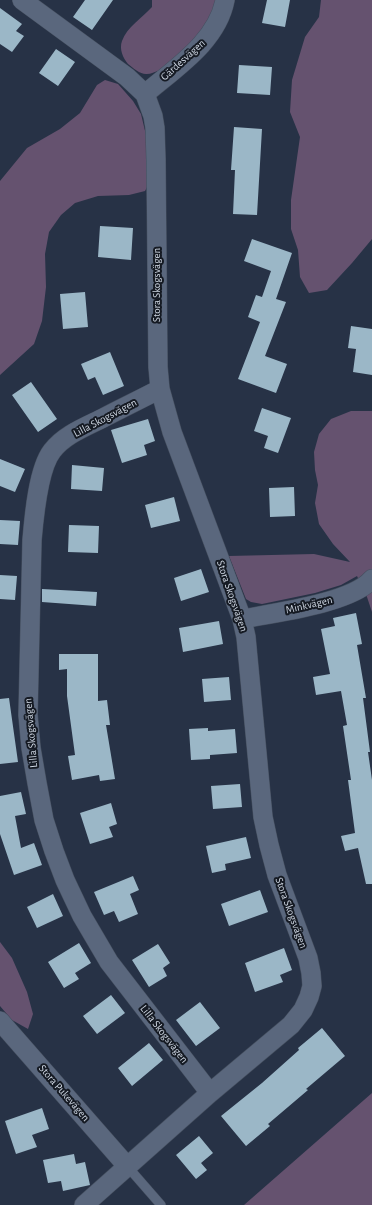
<!DOCTYPE html>
<meta charset="utf-8">
<style>
body{margin:0}
canvas{display:block;background:#273246}
</style>
<canvas width="372" height="1205"></canvas>
<script>
const c = document.querySelector('canvas').getContext('2d');
c.lineJoin = 'round';
function fillPath(path, color) {
  c.fillStyle = color;
  c.fill(path, 'evenodd');
}
function stroke(path, color, width, dash) {
  c.strokeStyle = color;
  c.lineWidth = width;
  c.lineCap = dash ? 'butt' : 'round';
  c.setLineDash(dash || []);
  c.stroke(path);
}
function write(font, color, halo, rows, align = 'center') {
  c.font = font + ' "Alegreya Sans",sans-serif';
  c.lineWidth = 4;
  c.setLineDash([]);
  c.textBaseline = 'middle';
  c.strokeStyle = halo;
  c.fillStyle = color;
  for (const [text, x, y, turn = 0] of rows) {
    c.save();
    c.translate(x, y);
    c.rotate((+turn || 0) * Math.PI / 180);
    c.textAlign = isNaN(turn) ? turn : align;
    if (halo) c.strokeText(text, 0, 0);
    c.fillText(text, 0, 0);
    c.restore();
  }
}
fillPath(new Path2D(`
 M152,0H217C214,9 212,21 207,29C198,42 162,75 146,74C140,74 133,68 128,64C123,58 119,49 122,41C127,27 142,18 152,7Z
 M321,0H372V239L352,263L327,290L309,293L300,277L298,250L291,229V200L300,137L290,112L292,80L305,37L319,17Z
 M105,80L118,84L133,101L141,114L150,152L151,179L145,191L129,195L98,196L75,203L61,215L49,232L45,254L46,287L42,321L34,344L0,375V181L27,148L60,129L80,113L97,85Z
 M351,411H372V612L367,597L357,576L341,585L315,593L262,604L251,602L246,599L229,556L314,554L350,562L333,544L319,524L315,503L318,485L315,470L314,452L319,434L331,419Z
 M0,942L12,958L27,992L33,1014L28,1029L12,1020L0,1006Z
 M372,1093V1205H244Z`), '#65526f');
fillPath(new Path2D(`
 M85,0H113L92,30L73,17Z
 M267,0H290L285,27L262,23Z
 M0,8L22,24L16,31L24,36L12,52L0,44Z
 M56,49L75,62L58,86L39,73Z
 M239,65L272,67L270,95L237,93Z
 M234,127L262,129L257,215L233,214L235,170H231Z
 M100,226L133,228L131,260L98,257Z
 M252,239L292,253L276,299L286,302L265,356L287,364L276,393L238,379L260,322L248,317L256,295L262,297L271,271L244,261Z
 M85,292L88,327L63,329L60,294Z
 M351,326L372,329V375L353,372L356,349L348,348Z
 M110,352L124,386L103,395L95,377L88,380L81,364Z
 M31,382L57,419L38,432L12,395Z
 M262,408L291,418L278,453L264,448L268,436L254,431Z
 M148,419L155,441L144,445L147,455L122,463L111,430Z
 M0,459L25,469L15,492L0,486Z
 M72,465L104,468L102,491L71,489Z
 M294,487L295,516L270,517L269,488Z
 M174,497L180,521L151,528L145,505Z
 M0,520L20,521L18,545L0,544Z
 M69,525L99,526L98,553L68,552Z
 M201,569L209,592L181,601L174,578Z
 M0,575L17,576L15,600L0,599Z
 M42,589L97,592L96,606L42,602Z
 M356,613L362,644L357,645L366,698H363L370,752H368L372,780V884H366L358,848L345,851L341,836L355,833L348,780H351L343,726L347,725L341,691L316,695L313,677L330,674L321,629L335,626L333,618Z
 M219,621L223,644L183,652L179,628Z
 M59,654H98V701L107,700L110,725H106L115,779L100,781L99,775L72,780L68,756L75,755L67,696V669L59,670Z
 M229,677L231,700L204,702L202,679Z
 M9,698L18,762L0,764V699Z
 M208,728V731L235,729L237,753L210,755V759L191,760L189,729Z
 M240,784L242,807L213,809L211,786Z
 M21,792L26,814L15,816L21,848L34,843L42,865L14,875L0,834V796Z
 M111,803L117,824L109,827L113,837L90,844L80,813Z
 M246,837L251,858L225,864L226,870L212,873L206,846Z
 M133,876L139,890L130,894L138,914L119,922L114,911L104,915L94,892Z
 M260,890L268,912L229,926L221,904Z
 M53,894L63,916L37,928L27,907Z
 M79,943L91,963L75,973L79,979L64,988L48,962Z
 M158,944L170,963L163,968L167,976L149,987L132,960Z
 M284,948L292,970L280,975L283,982L255,992L245,963Z
 M111,995L125,1013L97,1034L83,1016Z
 M200,1002L220,1028L196,1046L176,1020Z
 M322,1028L345,1056L306,1089L308,1090L268,1124L270,1126L246,1146L221,1116L262,1083L299,1050L298,1048Z
 M149,1043L163,1060L132,1086L118,1068Z
 M42,1108L49,1129L32,1135L37,1147L16,1154L5,1121Z
 M199,1136L213,1153L201,1163L207,1170L196,1179L176,1155Z
 M74,1154L76,1164L85,1162L90,1185L63,1191L61,1181L48,1183L43,1160Z`), '#9bb7c7');
const lane = new Path2D(`
 M127,1166L161,1205`);
const street = new Path2D(`
 M22,0L127,77L145,94L153,116L155,128L156,160L158,367L160,389L172,432L242,619L246,637L263,817L269,845L277,875L308,958L311,973L312,986L309,997L303,1010L291,1025L210,1093L84,1205
 M145,94C175,68 217,42 225,0
 M160,389C141,399 122,408 103,418C85,427 64,435 52,451C38,469 34,517 32,540L28,715L31,748L37,783L44,820L54,851L65,880L82,916L109,962L210,1093
 M242,619C274,613 352,603 372,579
 M0,1021L127,1166`);
stroke(lane, '#454f5f', 10);
stroke(street, '#454f5f', 20);
stroke(lane, '#5a677d', 9);
stroke(street, '#5a677d', 19);
write('11px', '#ced6e2', '#151a23', [
 ["Gärdesvägen",183,60,-42],
 ["Stora Skogsvägen",157,285,-90],
 ["Lilla Skogsvägen",105,418,-28],
 ["Stora Skogsvägen",232,596,71],
 ["Minkvägen",309,605,-13],
 ["Lilla Skogsvägen",31,733,-95],
 ["Stora Skogsvägen",291,913,70],
 ["Lilla Skogsvägen",164,1034,52],
 ["Stora Pukevägen",64,1093,49]
]);
</script>
